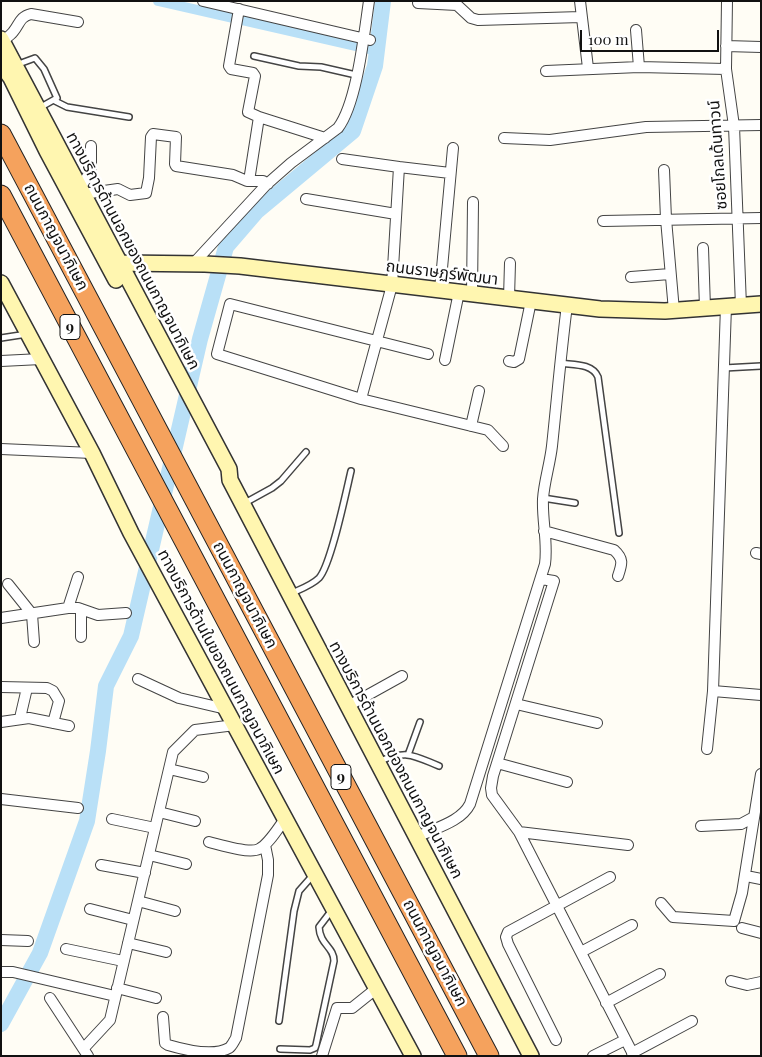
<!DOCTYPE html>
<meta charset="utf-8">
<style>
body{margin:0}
#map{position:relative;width:762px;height:1057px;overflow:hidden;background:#fffdf5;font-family:"Playfair Display",serif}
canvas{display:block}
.frame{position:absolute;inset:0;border:2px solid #111;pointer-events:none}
.scale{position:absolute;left:580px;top:30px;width:139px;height:22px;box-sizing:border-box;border:2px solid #111;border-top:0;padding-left:6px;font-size:15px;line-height:18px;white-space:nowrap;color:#111;-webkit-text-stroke:4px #fff;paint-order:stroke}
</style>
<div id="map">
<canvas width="762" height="1057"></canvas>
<div class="frame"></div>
<div class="scale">100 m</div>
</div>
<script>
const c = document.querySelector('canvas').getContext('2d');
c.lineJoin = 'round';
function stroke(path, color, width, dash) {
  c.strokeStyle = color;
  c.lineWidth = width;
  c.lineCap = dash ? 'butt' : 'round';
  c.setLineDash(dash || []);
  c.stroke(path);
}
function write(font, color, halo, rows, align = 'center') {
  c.font = font + ' "Playfair Display","Noto Sans Thai",serif';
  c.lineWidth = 5;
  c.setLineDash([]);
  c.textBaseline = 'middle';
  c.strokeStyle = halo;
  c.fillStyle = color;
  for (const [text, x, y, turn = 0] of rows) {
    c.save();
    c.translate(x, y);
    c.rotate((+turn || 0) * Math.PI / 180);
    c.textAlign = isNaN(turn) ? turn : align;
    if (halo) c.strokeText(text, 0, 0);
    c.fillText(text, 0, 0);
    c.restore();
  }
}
stroke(new Path2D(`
 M158,1L377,51`), '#b9e0f7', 10);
stroke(new Path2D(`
 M1,1024L40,953L87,821L98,751L106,686L131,636L200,339L226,247L257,211L353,131L375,66L383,1`), '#b9e0f7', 16);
const lane = new Path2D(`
 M254,56L299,66L321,67L356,75
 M16,65L35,58L44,69L57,98L41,107
 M55,101L67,107L129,117
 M1,338L27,334
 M560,363C573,365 592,363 598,377L619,533
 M724,368L761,366
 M543,498L575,503
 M243,504L272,488L281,481L306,452
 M292,593C301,589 312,585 319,578C331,565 346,492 351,471
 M408,755L420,722
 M380,761C408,750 412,755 439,766
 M279,1021L294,911L299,891L314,874
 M280,1049L310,1050L315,1048L316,1045L334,961C334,947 320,945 319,927L332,910`);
const street = new Path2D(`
 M203,1L370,40
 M580,1L588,68
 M727,1L726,69L734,126L741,306
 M418,3L457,5L471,18L478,20L581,17
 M239,9L229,66L231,69L253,73L255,76L248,112L259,117L325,138
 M636,30L639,67
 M2,41C6,38 10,36 13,32C20,24 19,17 31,14L78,22
 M726,46L761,47
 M546,71L639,67L726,69
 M504,138L550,140L646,127L761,125
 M342,159L399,167L392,285L361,399
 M399,167L450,173
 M664,170L666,219L674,311
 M249,181L259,117
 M80,189L91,170V146
 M83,194L118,189L130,195L146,193L149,178L151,137L153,134L176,137L175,164L176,166L233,175L247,181H263L268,184
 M306,199L396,214
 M603,221L761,218
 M703,248L705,308
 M193,264L266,185L291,163L338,128C357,103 364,34 369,1
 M631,277L670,274
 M440,290L453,148
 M472,294L473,202
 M509,298L510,263
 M428,354L230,304L217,354L361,399L488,430L503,446
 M445,360L459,292
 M1,361L41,359
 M509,361L514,362L519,359L531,301
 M471,426L479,391
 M1,449L92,453
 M544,531L614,550C624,559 622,564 618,576
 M756,553L761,554
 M541,579L554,581L493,776L491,788L492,795L519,832L634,1056
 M8,584L32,614L34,642
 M68,608L78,577
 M1,618L68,608H78L98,615L126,613
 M81,637V609
 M138,679L179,698L226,709
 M1,687L47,688L53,691L59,701L53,723
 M713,691L761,695
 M516,704L597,723
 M348,706L402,676
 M20,718L27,688
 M1,722L29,718L69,726
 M707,749L713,691L726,306
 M497,763L567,782
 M169,769L203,777
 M1,799L78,808
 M159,812L195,821
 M112,819L155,828
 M701,826L741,824L754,817
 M519,832L628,845
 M417,837C435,828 461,822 470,804L545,564C548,542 542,521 543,499C544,482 550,464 552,446C557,399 561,352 567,305
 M209,842C221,845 249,854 259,849C269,844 278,828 285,819
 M149,855L186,864
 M101,865L145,873
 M751,877L761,879
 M138,901L175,911
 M661,903L673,917L734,921L742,893L761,774
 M90,909L133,920
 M742,928L761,933
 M1,940L28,941
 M128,943L166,952
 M66,949L123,961
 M581,952L632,925
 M1,972H13L115,996
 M731,981L747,985L761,982
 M117,988L156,998
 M50,998L88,1056
 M606,1003L660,974
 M163,1017L165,1043L168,1045C185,1050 213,1057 229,1048C232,1046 234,1041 236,1038L268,875V860L265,845
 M556,1040L508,944L506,937L508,932L610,877
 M84,1048L110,1020L173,752L195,730L235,725
 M632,1053L692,1021
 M322,1056L337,1008H352L377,988
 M593,1056L625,1040`);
const secondary = new Path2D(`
 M1,39L229,469L230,480L531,1056
 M1,64L11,78L47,151L116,280
 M119,263L205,264L240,266L600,309L665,311L761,304
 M1,283L92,453L131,533L413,1056`);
const highway = new Path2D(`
 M1,134L489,1056
 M1,195L457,1056`);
stroke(lane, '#444', 8);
stroke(street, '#444', 12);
stroke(secondary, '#333', 18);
stroke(highway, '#222', 21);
stroke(lane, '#fff', 5);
stroke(street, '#fff', 10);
stroke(secondary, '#fff6b0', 15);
stroke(highway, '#f5a25d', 19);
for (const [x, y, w] of [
 [70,327,20],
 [341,777,20]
]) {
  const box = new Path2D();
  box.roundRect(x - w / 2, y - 12.5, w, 25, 4);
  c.fillStyle = '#fff';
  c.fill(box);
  stroke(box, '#111', 1);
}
write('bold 15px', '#111', null, [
 ["9",70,327],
 ["9",341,777]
]);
write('16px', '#111', '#fff', [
 ["ซอยโกลเด้นทาวน์",718,155,-94],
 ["ถนนกาญจนาภิเษก",56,237,62],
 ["ทางบริการด้านนอกของถนนกาญจนาภิเษก",133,251,62],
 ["ถนนราษฏร์พัฒนา",442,273,7],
 ["ถนนกาญจนาภิเษก",245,595,62],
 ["ทางบริการด้านในของถนนกาญจนาภิเษก",221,662,62],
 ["ทางบริการด้านนอกของถนนกาญจนาภิเษก",396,760,62],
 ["ถนนกาญจนาภิเษก",435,953,62]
]);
</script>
